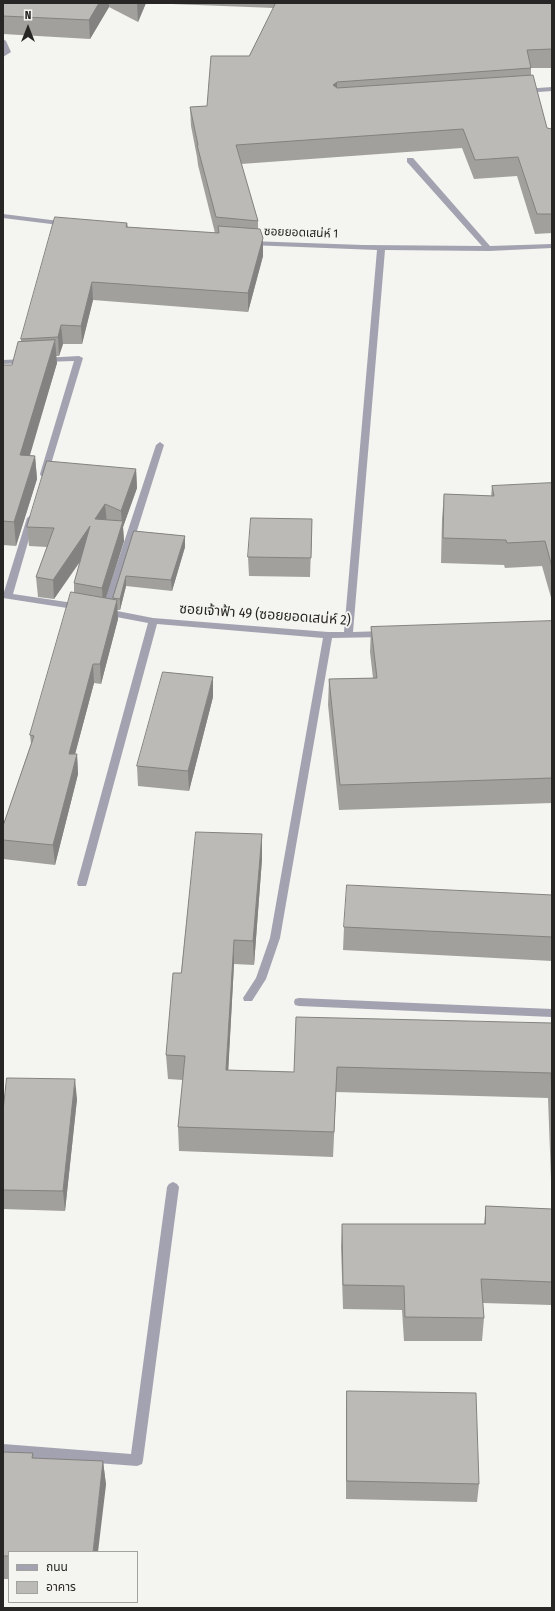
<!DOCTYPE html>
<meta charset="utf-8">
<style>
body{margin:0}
#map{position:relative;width:555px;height:1611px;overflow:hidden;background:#f4f4f0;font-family:"Fira Sans Condensed","Noto Sans Thai",sans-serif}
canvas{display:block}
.frame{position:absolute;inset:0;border:4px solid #272625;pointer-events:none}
.legend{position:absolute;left:8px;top:1551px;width:130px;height:52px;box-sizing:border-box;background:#f4f4f0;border:1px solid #a2a29f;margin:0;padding:5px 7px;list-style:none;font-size:12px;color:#272625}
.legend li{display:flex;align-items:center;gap:8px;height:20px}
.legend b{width:20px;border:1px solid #a2a29f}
.north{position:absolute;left:8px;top:8px;width:40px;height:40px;-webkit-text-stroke:3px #f4f4f0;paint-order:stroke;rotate:0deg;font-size:11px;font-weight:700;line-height:16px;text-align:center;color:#272625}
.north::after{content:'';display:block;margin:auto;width:14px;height:18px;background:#272625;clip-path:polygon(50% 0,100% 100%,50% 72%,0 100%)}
</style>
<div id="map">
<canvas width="555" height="1611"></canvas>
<div class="frame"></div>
<ul class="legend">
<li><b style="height:5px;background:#a3a2b0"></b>ถนน</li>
<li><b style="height:11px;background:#bbbab7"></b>อาคาร</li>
</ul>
<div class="north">N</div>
</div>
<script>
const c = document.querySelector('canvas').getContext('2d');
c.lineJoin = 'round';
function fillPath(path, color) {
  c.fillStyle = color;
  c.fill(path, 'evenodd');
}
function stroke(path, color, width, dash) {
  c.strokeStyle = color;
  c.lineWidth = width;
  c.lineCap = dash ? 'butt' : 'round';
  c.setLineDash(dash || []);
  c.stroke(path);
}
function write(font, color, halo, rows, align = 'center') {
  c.font = font + ' "Fira Sans Condensed","Noto Sans Thai",sans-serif';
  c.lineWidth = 3.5;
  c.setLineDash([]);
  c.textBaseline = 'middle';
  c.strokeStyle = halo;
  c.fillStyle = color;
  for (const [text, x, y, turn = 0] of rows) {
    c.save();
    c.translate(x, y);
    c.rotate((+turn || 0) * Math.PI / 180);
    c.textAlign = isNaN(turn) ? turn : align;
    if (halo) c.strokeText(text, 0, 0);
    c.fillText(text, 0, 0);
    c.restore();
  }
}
fillPath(new Path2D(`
 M3,39L6,41L11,52L3,57L4,51Z
 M552,87V91L524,93L521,91L524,89Z
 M407,158H413L490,246L552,244V248L489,251L385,250L353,632L384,631L389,634L384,637L332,638L280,938L266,979L252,1001H244L243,998L256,978L270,938L323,638L157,624L87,883L86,886H78L77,883L148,623L106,615L101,612L156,445L160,442L164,445L112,610L153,618L328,632H344L377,250L249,245L245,243L249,241L363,245L482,246L407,162Z
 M3,214L67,222L71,224L67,226L3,218Z
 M79,356L83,358L48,474L47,476H41L40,474L74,361L43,362L39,360L43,358Z
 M25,359L29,361L28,363L3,364V360Z
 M31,515L35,518L13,594L80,604L85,607L83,609L80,610L3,598V592H4L27,518Z
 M299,998L552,1009V1017L299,1006L295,1005L294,1002L295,999Z
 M173,1182L177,1184L179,1187L143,1460L142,1464L137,1466L3,1456V1444L131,1454L167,1187L169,1184Z`), '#a3a2b0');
fillPath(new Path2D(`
 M3,3H552V68H531V75L547,128L552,129V233L535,234L517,176L474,179L462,148L241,164L258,221V229L263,256L248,312L93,300L82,344H63L59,356H56L57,363L29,455L35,456L37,479L16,546L3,545V365H12L21,342V339L127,223L128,227L215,233L198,165L197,157L191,126L190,107L207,106L249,56L274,8L146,3L138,22L109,7L90,39L3,34Z
 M136,469L137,488L123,527L124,541L106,598L113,599L134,531L185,536V547L172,591L126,586L120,610H117L118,619L101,684L94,683L75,754H77L78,774L55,865L3,859V826L31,744L30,735L74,593V583L80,562L54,599L38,597L36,577L47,547L29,546L27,527Z
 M552,483V601L542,566L505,568L504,565L441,563L442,519L444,494L491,496L492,486Z
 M312,519L310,577L249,576L248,557Z
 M552,621V803L339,810L328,705L329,679L373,678L370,652L371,627Z
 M213,697L189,791L138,786L137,766Z
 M262,834V859L254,965L234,964L228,1070L294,1072L552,1023V1206L548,1098L336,1092L333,1157L179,1151L178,1127L183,1080L168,1079L166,1055L181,973Z
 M552,895V961L343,950L344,927Z
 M77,1099L65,1211L3,1209V1111Z
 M486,1206L552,1209V1300L551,1305L483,1303L484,1318L482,1341H404L402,1310L343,1309L341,1247L342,1224H484Z
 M347,1391L479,1484L477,1502L346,1499V1410Z
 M3,1452L33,1453L34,1458L103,1461L106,1485L9,1552V1579H3Z`), '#a1a09d');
fillPath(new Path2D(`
 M99,3H109V7L90,39L89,20Z
 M137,3H146L138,22Z
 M337,82V100L333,85Z
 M263,238V256L248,312V293Z
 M92,282L93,300L82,344L81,326Z
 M61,325L63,344L59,356L58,337Z
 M55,340L57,363L23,479L20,455Z
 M35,456L37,479L16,546L14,522Z
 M136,469L137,488L123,527L124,541L103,607L102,588L122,525L121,511Z
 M105,504L107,523L95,519Z
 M312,519V539L310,577L311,558Z
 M90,526L91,545L54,599L53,580Z
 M185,536V547L172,591L171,580Z
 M126,576V586L120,610V599Z
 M117,600L118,619L101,684L100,664Z
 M93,664L94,683L70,773L69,754Z
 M213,677V697L189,791L188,771Z
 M77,754L78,774L55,865L53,845Z
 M262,834V859L254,965L253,941Z
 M234,940V964L227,1094L226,1070Z
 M337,1067L336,1092L333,1157L334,1132Z
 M75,1079L77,1099L65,1211L63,1191Z
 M103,1461L106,1485L98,1552H93Z`), '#838280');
const building = new Path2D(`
 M3,3H99L89,20L3,16Z
 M276,3H552V49L527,50L531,68L337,82L333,85L337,88L533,75L547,128L552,129V214H537L518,157L475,160L463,129L236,145L258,221L216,217L197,145H198L190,107L207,106L211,56H249Z
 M55,217L127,223L126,227L219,233L218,226L260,229L263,238L248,293L92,282L81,326L61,325L58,337L21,339Z
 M55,340L20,455L35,456L14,522L3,521V365H12L18,342Z
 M47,461L136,469L121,511L105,504L95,519L123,521L102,588L74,583L90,526L53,580L36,577L54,528L27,527Z
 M552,483V567L545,541L507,543L506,540L443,538L444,494L494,496L492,486Z
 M251,518L312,519L311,558L248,557Z
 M134,531L185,536L171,580L126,576L120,599L113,598Z
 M71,592L117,600L100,664H93L69,754H77L53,845L3,840V826L34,736L30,735Z
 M552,621V778L340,785L329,679L377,678L371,627Z
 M163,672L213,677L188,771L137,766Z
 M196,832L262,834L253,941L234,940L226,1070L294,1072L296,1017L552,1023V1100L551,1073L337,1067L334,1132L178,1127L185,1056L166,1055L173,973H181Z
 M347,885L552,895V937L344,927Z
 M7,1078L75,1079L63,1191L3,1190V1111Z
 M486,1206L552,1209V1282L481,1279L484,1318L405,1317L404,1286L343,1285L342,1224H485Z
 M347,1391L476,1393L479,1484L347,1481Z
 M3,1452L33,1453L32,1458L103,1461L93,1552H9V1556H3Z`);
fillPath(building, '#bbbab7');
stroke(building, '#838280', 1);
write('12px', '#272625', '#f4f4f0', [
 ["ซอยยอดเสน่ห์ 1",301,233,2]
]);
write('14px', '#272625', '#f4f4f0', [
 ["ซอยเจ้าฟ้า 49 (ซอยยอดเสน่ห์ 2)",265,615,4]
]);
</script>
